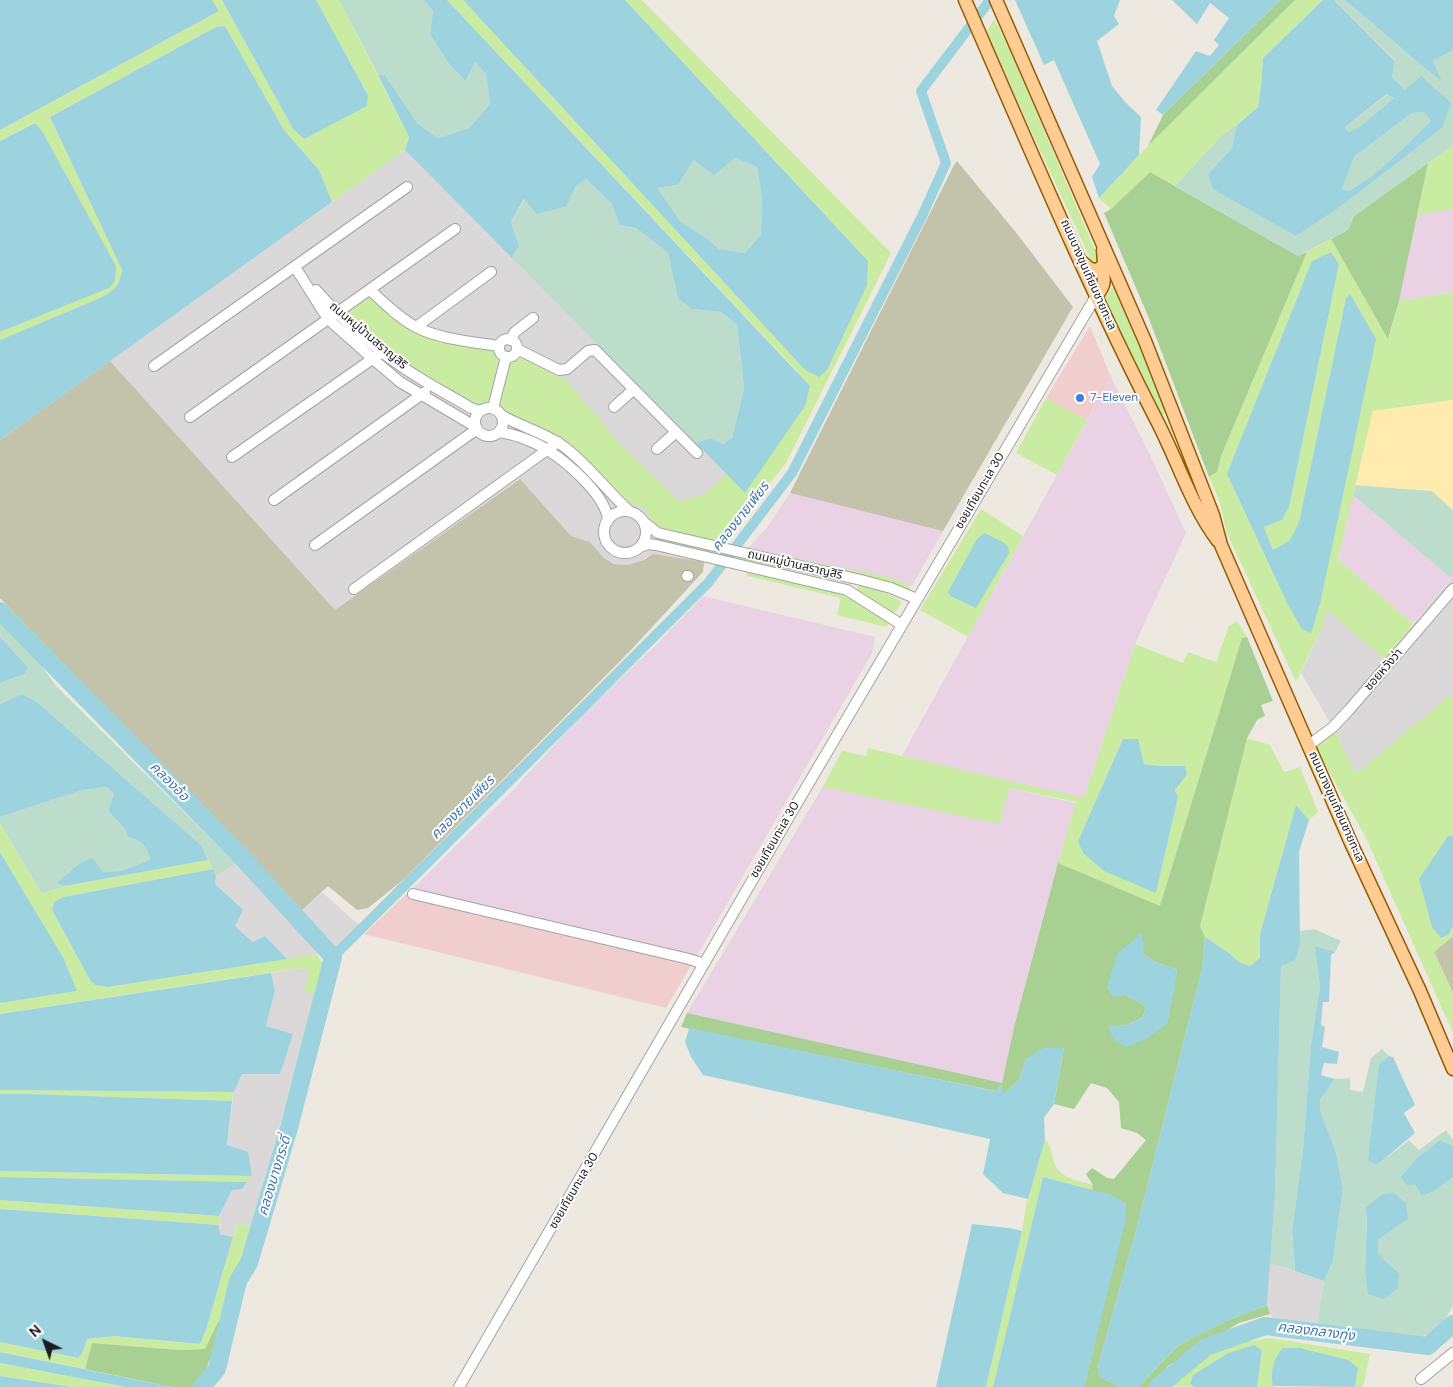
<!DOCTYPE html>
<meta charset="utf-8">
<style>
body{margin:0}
#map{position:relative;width:1453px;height:1387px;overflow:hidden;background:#eee9e0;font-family:"DM Sans",sans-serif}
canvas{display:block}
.north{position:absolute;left:20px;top:1317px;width:50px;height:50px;-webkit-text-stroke:4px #fff;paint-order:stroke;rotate:318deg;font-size:14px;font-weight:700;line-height:20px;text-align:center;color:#1c1c1c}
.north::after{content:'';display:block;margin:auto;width:18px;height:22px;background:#1c1c1c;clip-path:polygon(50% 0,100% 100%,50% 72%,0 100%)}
</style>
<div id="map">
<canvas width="1453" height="1387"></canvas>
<div class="north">N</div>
</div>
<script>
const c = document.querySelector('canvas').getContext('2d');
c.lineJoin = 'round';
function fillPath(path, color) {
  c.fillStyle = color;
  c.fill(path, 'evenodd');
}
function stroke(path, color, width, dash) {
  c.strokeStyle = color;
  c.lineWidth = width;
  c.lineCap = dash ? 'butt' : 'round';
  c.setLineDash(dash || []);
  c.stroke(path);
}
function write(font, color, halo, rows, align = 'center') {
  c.font = font + ' "DM Sans","Noto Sans Thai",sans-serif';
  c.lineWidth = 4;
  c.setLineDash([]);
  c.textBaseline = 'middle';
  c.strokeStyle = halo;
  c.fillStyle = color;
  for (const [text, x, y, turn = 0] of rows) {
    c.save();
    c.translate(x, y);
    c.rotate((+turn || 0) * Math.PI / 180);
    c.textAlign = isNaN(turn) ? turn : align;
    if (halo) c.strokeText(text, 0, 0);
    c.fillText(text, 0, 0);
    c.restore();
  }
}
fillPath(new Path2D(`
 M405,150L755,502L718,541L704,562L653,554L644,560L628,565L615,564L604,558L590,542L571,536L519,479L335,610L110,361Z
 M1453,576V693L1356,774L1335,731L1301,673L1322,627L1327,609L1385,659Z
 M236,863L312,944L317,954L287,959L265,937L254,942L235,926L215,884L216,876Z
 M322,892L360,926L335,949L302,918V910Z
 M301,968L309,971L304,991L316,994L252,1226L237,1224L233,1237L220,1234L219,1216L232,1190L247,1182L252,1176L227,1145L234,1092L242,1074L293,1034L266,1026L275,991L271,973Z
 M1270,1263L1324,1281L1317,1326L1276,1321L1270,1314L1267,1305Z`), '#dad8d8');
fillPath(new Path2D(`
 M1090,326L1111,377L1087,420L1046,398Z
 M413,888L698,954L666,1008L364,934Z`), '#f1cece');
fillPath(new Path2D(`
 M1453,145V292L1399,301L1428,163Z
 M1111,377L1151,457L1186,533L1135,644L1084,799L902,756Z
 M790,493L943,531L912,586L748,549L768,526Z
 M1353,495L1451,578L1413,624L1338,559Z
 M703,596L875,637L872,653L698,954L413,888L511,792L582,715L656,645Z
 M842,751L1076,803L1044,914L1015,1023L1002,1084L687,1013L825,783Z`), '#e8d2e4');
fillPath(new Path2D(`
 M957,161L1018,235L1073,307L943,531L790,493L953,167Z
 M110,361L335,610L520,479L571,536L590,542L604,558L614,564L628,565L644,560L653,554L704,562L703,572L630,651L403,880L368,908L357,910L328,886L302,910L0,598V440Z
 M1453,936V993L1434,952Z`), '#c3c2ab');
fillPath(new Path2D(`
 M212,0H222L293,129L304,139L368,94L316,0H339L409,137L405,150L332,202L319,170L284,130L225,26L216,27L50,117L122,270C119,287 115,290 100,298L0,340V332L108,288L42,131L34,123L0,141V130L219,11Z
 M447,0H463L805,370L868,261L625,0H642L891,253L786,463L755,502L718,541L656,528C648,508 642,504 621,502L607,480L580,455L506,415L499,406L489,404L478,406L463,400L437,384L346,317L345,312L368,294L407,328L420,334L493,349L496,356L509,363L520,355L565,379L621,445L679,501L705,494L727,474L745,492L798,372Z
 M1295,0H1323L1263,58L1261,86L1258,107L1237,125L1222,135L1175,186L1150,172L1111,209L1099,198L1134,160Z
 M994,19L1008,45L1100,262L1093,265C1058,187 1020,110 987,31Z
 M1453,145V209L1417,215L1428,163Z
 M1331,239L1372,311L1389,338L1399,301L1453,292V400L1373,411L1338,559L1413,624L1385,659L1327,610L1322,627L1296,682L1227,533L1219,500L1209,477L1217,472L1221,456L1307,252ZM1331,252L1339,264L1289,507L1282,520L1264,527L1273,550L1290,540L1299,522L1346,298L1350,294L1287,603L1227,474Z
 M1114,285L1123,305L1165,413L1163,415L1160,414L1156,406L1104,300Z
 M1046,398L1087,420L1057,475L1016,453Z
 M981,509L1023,536L968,637L920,610Z
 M665,540L781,567L780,569L665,543Z
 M748,549L884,576L908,584L910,588L908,591L865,577Z
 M747,572L834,592L849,598L889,623L888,625L886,627L837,615L841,598L747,576Z
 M859,584L879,589L900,600L901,603L897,611L892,613L871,601L866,594L862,596L856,590Z
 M1237,621L1247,637L1242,638L1160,907L1058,863L1076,802L1009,788L1000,824L823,787L842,751L866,756L868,748L1084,798L1135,644L1183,663L1188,652L1216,662L1229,626ZM1123,739L1144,764L1160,766H1185L1175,790L1178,797L1156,893L1078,841Z
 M1453,693V836H1448L1449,934L1453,926V936L1434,952L1453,993V1033L1366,838L1316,748L1335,731L1356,774Z
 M1247,738L1270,745L1284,772L1300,767L1318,812L1309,820L1296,805L1260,934V958L1250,966L1239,962L1229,953L1205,937L1200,926Z
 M0,823L42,894L65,886L208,860L213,869L63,897L54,902L52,910L90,980L108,987L317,954L324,966L316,994L304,991L309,971L301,968L0,1014V1003L77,991L64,959L0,852Z
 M0,1090L234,1092L232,1101L29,1094H0Z
 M1045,1140C1053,1147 1051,1156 1055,1165C1062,1179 1080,1181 1093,1185L1092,1191L1043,1178L993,1387H986L1023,1226L1026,1205Z
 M0,1171L252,1176L247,1182L0,1177Z
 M0,1200L219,1216V1225L0,1209Z
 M237,1224L252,1226L223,1324L218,1322L205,1349L180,1350L92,1343L85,1369L0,1352V1342L77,1358L83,1352L87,1339L115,1336L200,1344L206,1330Z
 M1270,1338L1370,1354L1363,1387H1355L1358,1368L1273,1386L1276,1387H1257L1262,1350L1228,1353L1193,1375L1190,1384L1194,1387L1168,1386C1184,1372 1200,1358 1220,1349C1235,1342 1254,1341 1270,1338Z
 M0,1363L126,1387H72L0,1376Z`), '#caeca2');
fillPath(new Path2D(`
 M1280,0H1295L1148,146L1163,115Z
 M1428,163L1399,301L1388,339L1331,239L1348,230L1354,216Z
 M1150,172L1298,256L1307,252L1221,456L1217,472L1209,477L1148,316L1104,213L1111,209Z
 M1247,637L1273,701L1261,705L1265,716L1257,720L1247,738L1200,926L1205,937L1202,969L1136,1231L1098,1366L1100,1377L1120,1387H1084L1099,1325L1111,1195L1092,1191L1093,1185L1086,1174L1092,1168L1107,1178L1114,1179L1146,1140L1137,1133L1121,1128L1119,1102L1107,1088L1091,1083L1074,1109L1054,1104L1064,1048L1026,1059L1019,1080L1002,1096V1084L996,1091L681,1027L687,1013L1002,1083L1015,1023L1058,863L1160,906L1242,638ZM1144,955L1160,964L1177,969L1167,1024L1107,1027L1127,1025L1143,1017L1146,1006L1126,995Z
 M1267,1305L1270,1314L1239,1323L1168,1366L1150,1387H1138L1179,1345L1224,1322Z
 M218,1322L223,1324L204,1375L195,1387H172L85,1369L92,1343L180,1350L205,1349Z`), '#a7d092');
fillPath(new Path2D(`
 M339,0H424L433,11L430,34L467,80L475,61L486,74L490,104L469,128L438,138L418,124L385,75H378Z
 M1334,0H1345L1414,59L1441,81L1433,61L1453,50V145L1354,216L1348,230L1298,256L1175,186L1222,135L1237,125L1232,148L1208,174L1296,236L1442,128L1392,77L1395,60Z
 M1388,94L1394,98L1358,128L1348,132L1345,127Z
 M1424,112L1431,121C1405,146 1380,173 1349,191L1342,189L1354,157L1412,113Z
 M735,158L757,167L762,199L761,234L745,253L718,250L708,239L680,221L656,188L678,185L694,160Z
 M586,179L612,204L619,225L636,228L668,253L678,299L692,309L721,312L737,325L744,388L732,438L723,444L711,438L696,443L512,258L519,246L511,222L525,199L567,206L576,186Z
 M1356,485L1432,491L1453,510V576L1451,578L1353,495Z
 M0,620L31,651L56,686L236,863L216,876L201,845L37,702L22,694L0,704V683L25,674L28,667L0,637Z
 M107,787L114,794L108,811L125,829L128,837C141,840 148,847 150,860L121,871L103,872L92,859L58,883L65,886L42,894L0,823V817L83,790Z
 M1314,929L1341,941L1335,952L1316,947L1320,986L1311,1045L1303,1150L1292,1231L1295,1271L1270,1263L1275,1196L1281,966L1300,944V931Z
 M1382,1049L1389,1056L1379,1064L1377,1165L1409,1140L1419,1150L1446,1130L1453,1140V1146L1440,1140L1419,1156L1415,1184L1436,1190L1453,1177V1306L1437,1333L1417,1337L1317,1326L1324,1281L1333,1261L1343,1188L1335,1149L1320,1110V1100L1335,1079L1350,1078V1090L1363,1092L1371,1058ZM1365,1208L1408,1219L1378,1240V1254L1365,1271L1367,1218Z`), '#bcddcc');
fillPath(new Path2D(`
 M1453,400V510L1432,491L1356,485L1373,411Z`), '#ffebad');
fillPath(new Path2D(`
 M0,0H212L219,11L0,130Z
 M222,0H316L368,95L367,106L304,139L293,129Z
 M424,0H447L810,386L805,406L745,493L696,443L711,438L723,444L732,438L744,388L737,325L721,312L692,309L678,299L668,253L636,228L619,225L612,204L586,179L576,186L567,206L537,214L524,199L511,222L519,246L512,258L405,150L409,137L378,75H385L418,124L438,138L469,128L490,104L486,74L475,62L466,81L450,65L430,34L433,11Z
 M463,0H625L868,261L867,285L827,370L819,377L805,370ZM735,158L757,167L762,199L761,234L745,253L718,249L708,239L680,221L657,188L678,185L694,160L714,175Z
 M1015,0H1120L1114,16L1119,24L1097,41L1112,86L1127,104L1141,117L1139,155L1099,198L1092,177L1100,164L1054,60L1044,65Z
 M1172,0H1280L1163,115L1156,110L1196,51L1210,56L1219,45L1214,40L1229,18L1210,3L1197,24Z
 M1323,0H1334L1395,61L1392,77L1405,90L1421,76L1451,103L1442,128L1338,208L1296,236L1213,189L1208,174L1232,148L1237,125L1258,107L1261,86L1263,58ZM1387,94L1394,98L1358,128L1348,132L1345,127ZM1424,112L1431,121C1405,146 1380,173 1349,191L1342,189L1354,157L1412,113Z
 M1345,0H1453V50L1433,61L1442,82L1414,59Z
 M225,26L284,130L319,170L332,202L0,440V340L100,298C115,290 119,287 122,270L50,117L216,27Z
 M35,123L42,131L116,266L115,281L109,288L0,332V141Z
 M1331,252L1339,264L1289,507L1282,520L1264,527L1273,550L1290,540L1299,522L1346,298L1350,294L1376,339L1320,604L1311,633L1302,629L1287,603L1227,474L1312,261Z
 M984,533L1003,542L1008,547L1009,553L976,608L950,596L948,592L977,539Z
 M0,637L28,667L25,674L0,683Z
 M22,694L37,702L201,845L208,860L65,886L57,883L80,863L92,858L103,872L121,871L150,860C148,847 141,840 128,837L125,829L108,811L114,794L107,787L83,790L0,817V704Z
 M1123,739H1138L1144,764L1160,766H1185L1187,774L1175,790L1178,797L1156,893L1104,871L1083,853L1078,841Z
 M1296,805L1309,820L1299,852L1300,944L1295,960L1281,966L1275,1196L1267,1305L1224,1322L1179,1345L1138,1387H1120L1100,1377L1098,1366L1136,1231L1202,969L1205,937L1229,953L1239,962L1250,966L1260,958V934Z
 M1448,836H1453V926L1449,934L1441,938L1432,927L1419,879Z
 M0,852L64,959L77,991L0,1003Z
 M213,869L216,876L215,884L243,910L235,926L253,942L265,936L287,959L108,987L95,985L90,980L52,910L54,902L63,897Z
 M1142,933L1144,955L1160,964L1177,969L1175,985L1167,1024L1146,1039L1126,1047L1115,1040L1107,1027L1127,1025L1143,1017L1146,1006L1126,995L1113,997L1107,988L1117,954Z
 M1315,946L1335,952L1331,955L1329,1002H1323L1321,1025L1325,1027L1322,1047L1339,1052L1337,1064L1324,1063L1321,1075L1335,1079L1320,1100V1110L1335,1149L1343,1188L1333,1261L1324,1281L1295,1271L1292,1231L1303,1150L1311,1045L1320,986Z
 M271,973L275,991L266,1026L293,1034L280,1074H242L234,1092L0,1090V1014Z
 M689,1028L995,1091L1002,1084L1003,1095L1019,1080L1026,1059L1043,1048H1064L1054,1104L1044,1118L1045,1140L1028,1199L1003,1193L983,1174L990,1139L703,1075L691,1057L685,1042Z
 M1389,1056L1393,1057L1415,1105L1404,1113L1415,1133L1377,1165L1368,1161L1379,1064Z
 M0,1094H29L232,1101L227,1145L248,1152L252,1176L0,1171Z
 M1440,1140L1453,1146V1177L1436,1190L1422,1196L1415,1184L1408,1186L1401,1177L1419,1156Z
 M0,1177L247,1182L242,1189L232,1190L219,1216L0,1200Z
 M1043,1177L1111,1195L1126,1203V1219L1084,1387H993Z
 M1394,1193L1406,1203L1408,1219L1378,1240V1254L1399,1274L1398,1288L1384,1299L1368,1294L1365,1271L1367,1218L1365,1208L1381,1195Z
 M0,1209L219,1225L220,1234L233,1237L206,1330L200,1344L115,1336L87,1339L83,1352L78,1358L0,1342Z
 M972,1224L1009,1228L1022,1231L986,1387H936Z
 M1254,1345L1262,1350L1257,1387H1194L1190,1384L1193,1375L1228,1353Z
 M1283,1348H1300L1348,1360L1358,1368L1355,1387L1273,1386C1270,1373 1273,1358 1283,1348Z
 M0,1352L172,1387H126L0,1363Z
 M0,1376L72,1387H0Z`), '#9dd3df');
stroke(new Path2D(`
 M333,957L708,583L792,473L922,216L946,163L921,91L990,0`), '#9dd3df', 10);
stroke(new Path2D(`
 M0,611L236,851L333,957L289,1128L249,1263L238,1281L217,1369L202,1387
 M1158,1387L1206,1347L1265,1326L1428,1346L1453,1324`), '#9dd3df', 18);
const minor = new Path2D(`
 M295,267L328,319L373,359L400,382L476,427
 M316,290C345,323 380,354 418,377C435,388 453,397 471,408L480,411
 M370,290C384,303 399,318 416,327C439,339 473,342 499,346
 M416,327L491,272
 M499 348a9 9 0 1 1 18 0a9 9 0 1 1-18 0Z
 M510,340L515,332L533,318
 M517,349L559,370L567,369L588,351L595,350L697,453
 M154,366L407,187
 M614,407L634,389
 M493,408L506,357
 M475 422a14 14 0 1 1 28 0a14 14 0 1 1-28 0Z
 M501,415C521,427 544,432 563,446C588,464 606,490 629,511
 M190,417L455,229
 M499,432C514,434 533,441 546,449C567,462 607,496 608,521
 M657,449L676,432
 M232,457L378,355
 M274,500L425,392
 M604 532a21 21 0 1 1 42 0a21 21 0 1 1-42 0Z
 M645,523L658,533L861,580L891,588L917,599
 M315,545L477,429
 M640,547L648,544L656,545L847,590L902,625
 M687,576H688
 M354,589L558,442
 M1309,745L1333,727L1349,710L1453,589
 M413,894L689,959L704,964
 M1421,1379L1453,1353
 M459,1387L793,810L1096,296`);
const major = new Path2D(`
 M965,0C1027,142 1087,285 1158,423C1178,462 1191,505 1218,541
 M996,0L1145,341L1213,515L1221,545L1351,843L1420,991L1453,1069
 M1081,261L1090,269L1097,270L1102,267L1104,262L1103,250
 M1096,296C1105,286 1105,280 1102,267`);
stroke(minor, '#a3a3a3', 12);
stroke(major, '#935c00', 15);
stroke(minor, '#fff', 10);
stroke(major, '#ffcc94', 12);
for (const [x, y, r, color] of [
 [1080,398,5,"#3f7fe0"]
]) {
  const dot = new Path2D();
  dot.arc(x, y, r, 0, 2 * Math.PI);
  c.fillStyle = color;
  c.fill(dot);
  stroke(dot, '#fff', 2);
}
write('12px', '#1c1c1c', '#fff', [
 ["ถนนบางขุนเทียนชายทะเล",1088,275,66],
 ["ถนนหมู่บ้านสราญสิริ",368,336,40],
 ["ซอยเทียนทะเล 30",980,491,-60],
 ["ถนนหมู่บ้านสราญสิริ",795,565,13],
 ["ซอยหวังว่า",1384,670,-49],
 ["ถนนบางขุนเทียนชายทะเล",1336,807,66],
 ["ซอยเทียนทะเล 30",775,840,-60],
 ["ซอยเทียนทะเล 30",574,1191,-60]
]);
write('12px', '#366cbe', '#fff', [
 ["7-Eleven",1090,398]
], 'left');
write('italic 14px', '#4079a8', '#fff', [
 ["คลองยายเพียร",741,517,-52],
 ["คลองอ้อ",169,782,45],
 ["คลองยายเพียร",463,808,-45],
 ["คลองบางกระดี่",275,1176,-73],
 ["คลองกลางทุ่ง",1316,1332,7]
]);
</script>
